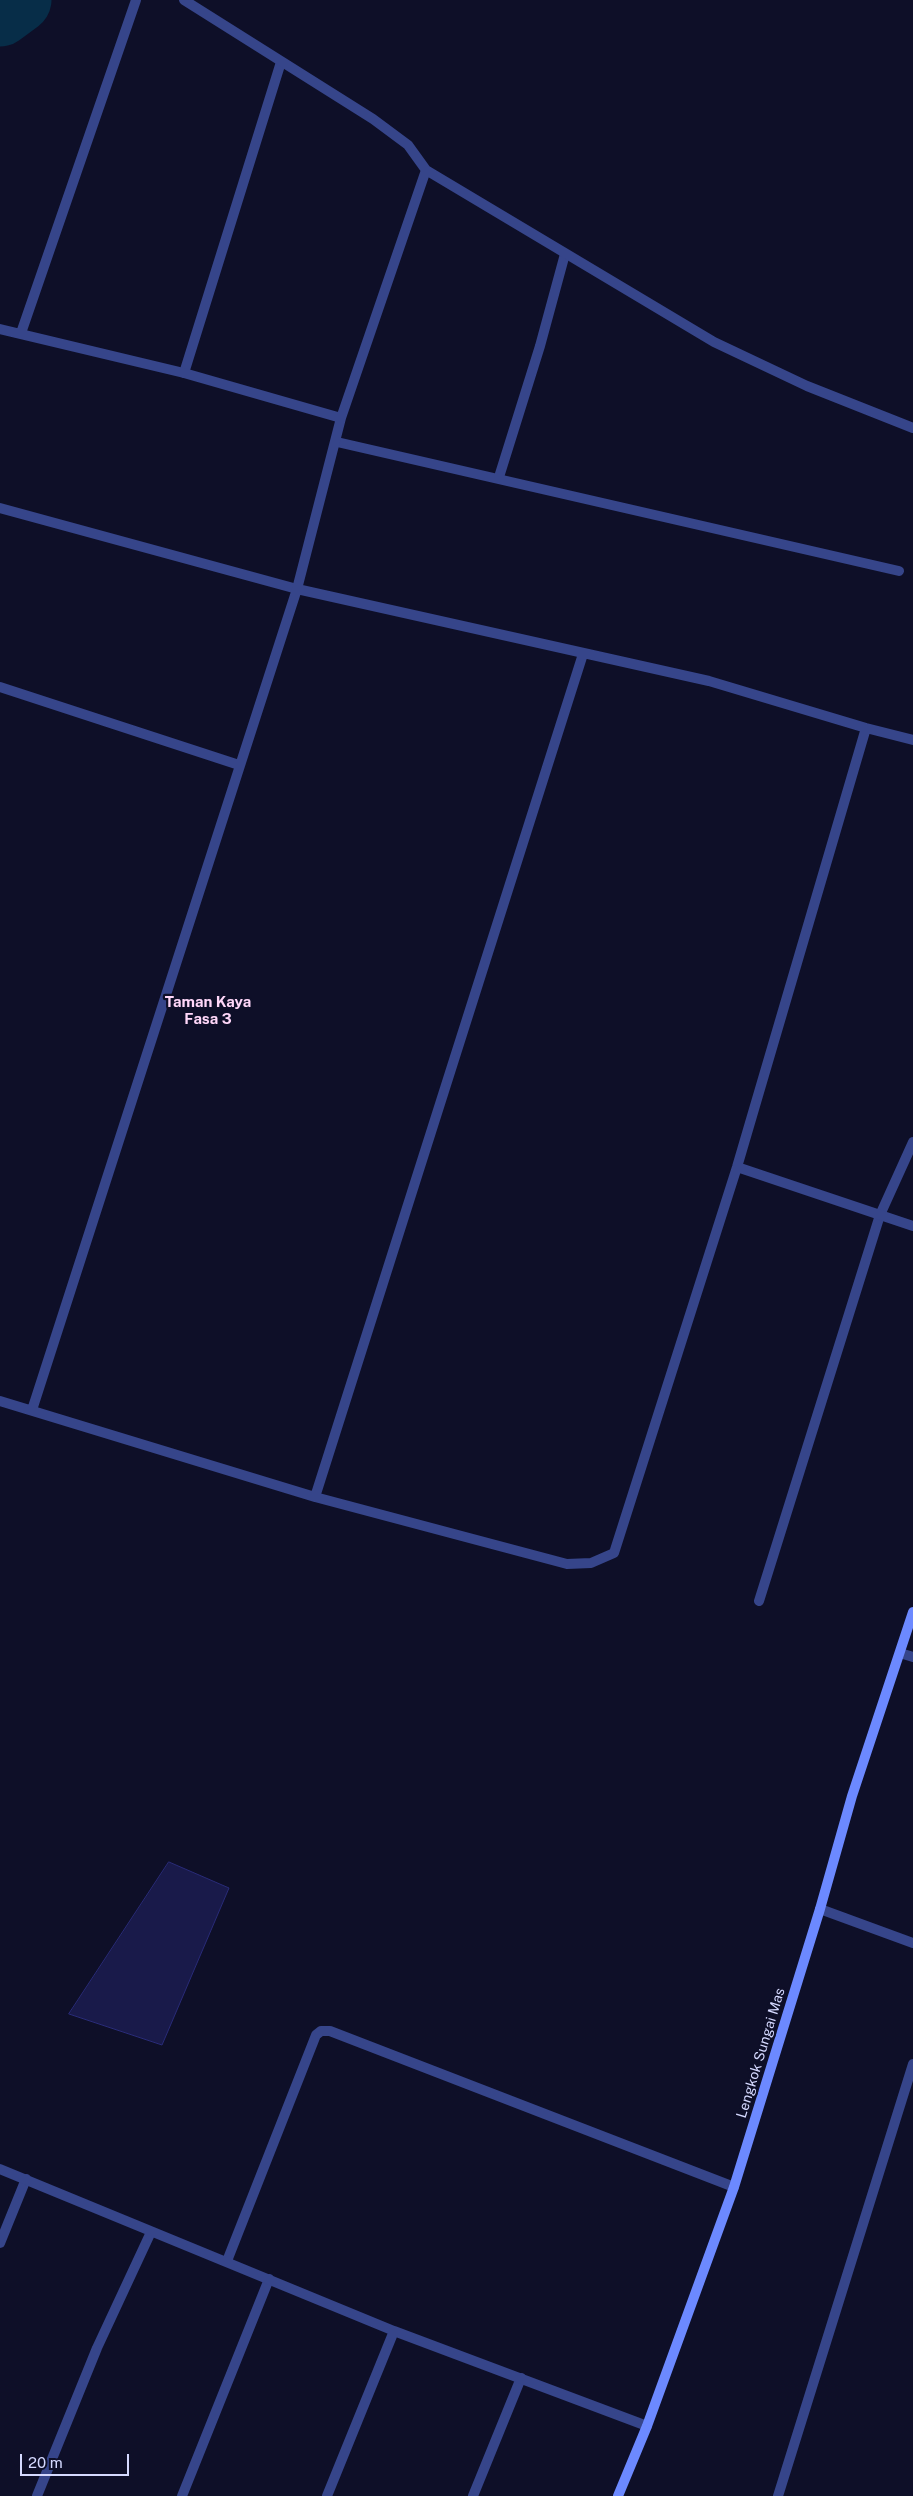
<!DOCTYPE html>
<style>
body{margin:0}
#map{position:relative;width:913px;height:2496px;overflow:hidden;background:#0e0f28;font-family:"Public Sans",sans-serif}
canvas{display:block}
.scale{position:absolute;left:20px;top:2454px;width:109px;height:22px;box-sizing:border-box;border:2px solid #d5d9ff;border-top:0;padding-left:6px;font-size:15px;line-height:18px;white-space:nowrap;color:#d5d9ff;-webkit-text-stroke:4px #0e0f28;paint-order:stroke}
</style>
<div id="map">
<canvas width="913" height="2496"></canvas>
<div class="scale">20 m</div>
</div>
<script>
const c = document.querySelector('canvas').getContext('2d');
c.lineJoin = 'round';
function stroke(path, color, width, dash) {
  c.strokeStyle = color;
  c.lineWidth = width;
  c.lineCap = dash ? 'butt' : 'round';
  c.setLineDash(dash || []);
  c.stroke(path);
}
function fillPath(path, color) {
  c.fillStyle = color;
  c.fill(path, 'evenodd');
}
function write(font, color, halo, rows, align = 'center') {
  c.font = font + ' "Public Sans",sans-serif';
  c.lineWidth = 4.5;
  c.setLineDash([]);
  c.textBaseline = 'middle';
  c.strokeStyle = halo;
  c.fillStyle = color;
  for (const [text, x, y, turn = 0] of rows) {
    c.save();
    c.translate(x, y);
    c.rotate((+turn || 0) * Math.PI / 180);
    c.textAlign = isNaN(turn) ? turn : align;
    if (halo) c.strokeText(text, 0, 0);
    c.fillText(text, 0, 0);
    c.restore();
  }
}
stroke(new Path2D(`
 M0,14L19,0`), '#072d48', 65);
const building = new Path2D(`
 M169,1862L229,1888L162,2045L69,2014Z`);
fillPath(building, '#191a4a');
stroke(building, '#292b78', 1);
stroke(new Path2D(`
 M184,373L281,62
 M337,442L899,571
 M499,477L540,346L565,254
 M0,508L297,589
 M759,1601L880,1215L913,1142
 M0,2243L26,2179
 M182,2496L269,2279
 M473,2496L521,2378
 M778,2496L913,2064`), '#36458a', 10);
stroke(new Path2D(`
 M184,0L373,119L408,145L426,170L714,342L807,386L913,428
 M0,329L184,373L341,418
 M21,333L136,0
 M297,589L709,681L866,728L913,740
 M0,687L239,765
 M737,1167L913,1226
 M0,1401L315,1497L567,1564L591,1563L614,1553L737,1167L866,728
 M32,1410L297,589L341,418L426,170
 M315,1497L583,654
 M900,1653L913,1657
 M820,1909L913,1943
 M0,2169L394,2331L647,2426
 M227,2261L316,2035L321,2031H330L734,2187
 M37,2496L97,2348L151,2232
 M327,2496L394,2331`), '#36458a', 10);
stroke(new Path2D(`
 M618,2496L647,2426L734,2187L820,1909L852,1796L913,1612`), '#6c89ff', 10);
write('14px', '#d5d9ff', '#0e0f28', [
 ["Lengkok Sungai Mas",761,2053,-73]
]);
write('bold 15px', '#ffd7f9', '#0e0f28', [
 ["Taman Kaya",208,1002],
 ["Fasa 3",208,1019]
]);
</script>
